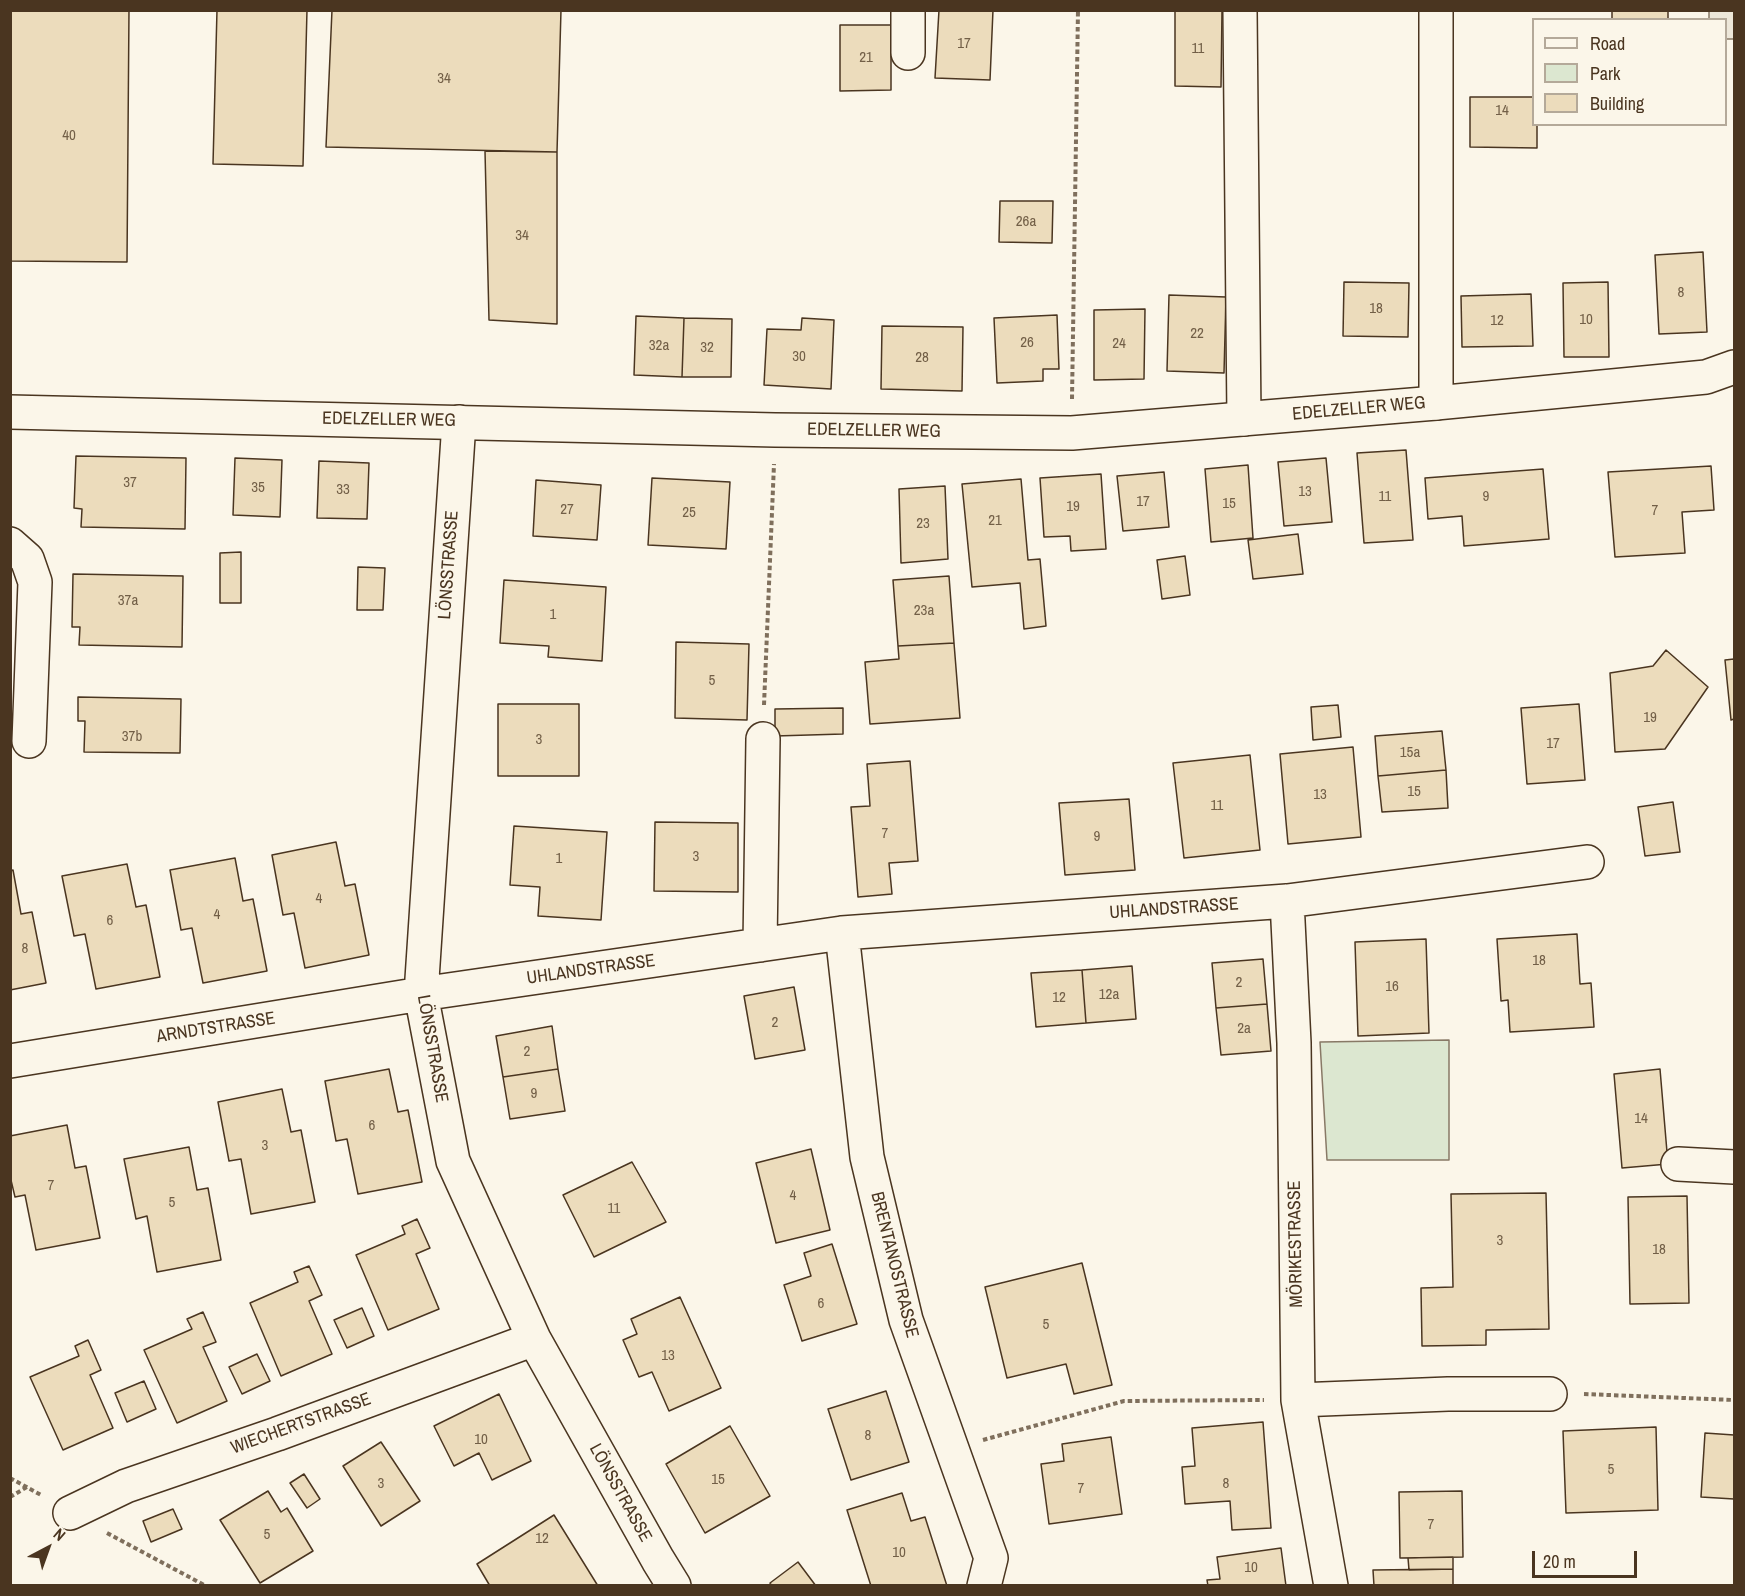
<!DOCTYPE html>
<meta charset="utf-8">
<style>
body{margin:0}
#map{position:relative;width:1745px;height:1596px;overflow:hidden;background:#fbf6e9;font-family:"Archivo Narrow",sans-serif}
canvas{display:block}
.frame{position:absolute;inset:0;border:12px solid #4a3520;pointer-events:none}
.legend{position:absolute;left:1532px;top:18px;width:195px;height:108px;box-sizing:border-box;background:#fbf6e9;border:2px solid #b4a999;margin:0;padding:8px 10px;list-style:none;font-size:18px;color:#4a3520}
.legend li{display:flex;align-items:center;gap:12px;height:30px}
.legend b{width:30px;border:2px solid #b4a999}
.north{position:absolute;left:18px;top:1518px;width:60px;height:60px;-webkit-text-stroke:4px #fbf6e9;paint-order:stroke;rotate:41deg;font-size:16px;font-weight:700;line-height:24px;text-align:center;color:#4a3520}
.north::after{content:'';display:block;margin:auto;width:21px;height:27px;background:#4a3520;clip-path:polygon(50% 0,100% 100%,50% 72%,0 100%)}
.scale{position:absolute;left:1532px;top:1551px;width:105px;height:27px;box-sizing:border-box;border:3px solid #4a3520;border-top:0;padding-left:8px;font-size:18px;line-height:21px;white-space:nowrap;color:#4a3520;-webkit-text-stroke:4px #fbf6e9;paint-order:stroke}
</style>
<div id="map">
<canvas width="1745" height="1596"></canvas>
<div class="frame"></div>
<ul class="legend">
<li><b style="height:8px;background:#fbf6e9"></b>Road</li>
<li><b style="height:16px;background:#dce7d0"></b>Park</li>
<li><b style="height:16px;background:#ecdcbc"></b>Building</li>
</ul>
<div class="north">N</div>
<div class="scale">20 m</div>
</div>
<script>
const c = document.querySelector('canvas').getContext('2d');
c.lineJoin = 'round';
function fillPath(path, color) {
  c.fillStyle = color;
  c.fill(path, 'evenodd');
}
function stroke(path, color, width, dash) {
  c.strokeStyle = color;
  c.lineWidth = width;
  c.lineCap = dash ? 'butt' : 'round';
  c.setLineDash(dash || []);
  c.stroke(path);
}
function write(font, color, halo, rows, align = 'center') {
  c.font = font + ' "Archivo Narrow",sans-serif';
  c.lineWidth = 4.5;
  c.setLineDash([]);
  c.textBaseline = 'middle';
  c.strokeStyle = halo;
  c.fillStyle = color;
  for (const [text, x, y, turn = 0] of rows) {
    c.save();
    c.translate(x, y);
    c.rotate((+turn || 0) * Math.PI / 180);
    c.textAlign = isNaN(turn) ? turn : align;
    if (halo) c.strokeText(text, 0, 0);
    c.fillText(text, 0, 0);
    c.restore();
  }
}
const green = new Path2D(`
 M1449,1040V1160H1327L1320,1042Z`);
fillPath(green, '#dce7d0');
stroke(green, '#887966', 1.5);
const parking = new Path2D(`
 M1709,11H1734V39H1726V20L1709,19Z`);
fillPath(parking, '#ede7d9');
stroke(parking, '#887966', 1.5);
const building = new Path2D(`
 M10,10H129L127,262L10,261Z
 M217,10H307L303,166L213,164Z
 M332,10H561L557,152L326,147Z
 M939,10H993L990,80L935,78Z
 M1612,10H1668V20H1612Z
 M1175,11H1222L1221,87L1175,86Z
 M840,25H891V90L840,91Z
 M1470,97H1534V124H1537V148L1470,147Z
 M485,151L557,152V324L489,320Z
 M1000,201H1053L1052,243L999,242Z
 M1703,252L1707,332L1659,334L1655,255Z
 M1344,282L1409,283L1408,337L1343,336Z
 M1608,282L1609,357H1564L1563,283Z
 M1531,294L1533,346L1462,347L1461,296Z
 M1169,295L1226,297L1224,373L1167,371Z
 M1145,309L1144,379L1094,380V310Z
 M1057,315L1059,369H1043V381L997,383L994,318Z
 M636,316L684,318L682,377L634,375Z
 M684,318L732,319L731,377H682Z
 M802,318L834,320L831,389L764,385L767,329L801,330Z
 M882,326L963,327L962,391L881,389Z
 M1406,450L1413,540L1364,543L1357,453Z
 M76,456L186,458L185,529L81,527L82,509L74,508Z
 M235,458L282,460L280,517L233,515Z
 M1326,458L1332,522L1284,526L1278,462Z
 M319,461L369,463L367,519L317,518Z
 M1248,465L1253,538L1211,542L1205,469Z
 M1711,466L1714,510L1682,512L1685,553L1615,557L1608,472Z
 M1543,469L1549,539L1464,546L1462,516L1428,519L1425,478Z
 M1164,472L1169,527L1123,531L1117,476Z
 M1101,474L1106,549L1071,551L1070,536L1044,537L1040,478Z
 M652,478L730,482L726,549L648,545Z
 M1021,479L1028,560L1040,559L1046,626L1024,629L1020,583L972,587L962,484Z
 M536,480L601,485L597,540L533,536Z
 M945,486L948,559L901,563L899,489Z
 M1298,534L1303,574L1253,579L1248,540Z
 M241,552V603H220V553Z
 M1185,556L1190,595L1162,599L1157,560Z
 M358,567L385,568L383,610H357Z
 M73,574L183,576L182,647L79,645L80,627H72Z
 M949,576L954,643L898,646L893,580Z
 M504,580L606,587L602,661L548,657L549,646L500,643Z
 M676,642L749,644L747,720L675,718Z
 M954,643L960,718L870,724L865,662L899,659L898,646Z
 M1666,650L1708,687L1665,749L1615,752L1610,673L1653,666Z
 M1734,659V719L1731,720L1725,660Z
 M78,697L181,699L180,753L84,752L85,721H78Z
 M498,704H579V776H498Z
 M1579,704L1585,780L1527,784L1521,708Z
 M1338,705L1341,737L1313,740L1311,707Z
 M843,708V734L775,736V709Z
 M1442,731L1446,770L1378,776L1375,736Z
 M1353,747L1361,837L1288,844L1280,754Z
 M1250,755L1260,850L1184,858L1173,763Z
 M910,761L918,861L889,863L892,894L858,897L851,807L870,806L867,764Z
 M1446,770L1448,808L1382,812L1378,776Z
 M1129,799L1135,870L1065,875L1059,803Z
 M1673,802L1680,852L1645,856L1638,807Z
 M655,822L738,823V892L654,891Z
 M514,826L607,832L601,920L538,916L540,887L510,885Z
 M336,842L345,886L355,884L369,955L305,968L294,913L283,915L272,855Z
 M235,858L243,901L253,899L267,971L203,983L192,928L181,930L170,870Z
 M127,864L136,907L146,905L160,977L96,989L85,934L74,936L62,876Z
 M13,870L21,914L32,912L46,983L10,990V871Z
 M1577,934L1580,984L1591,983L1594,1027L1510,1032L1508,1000L1501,1001L1497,939Z
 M1426,939L1429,1033L1358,1036L1355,942Z
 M1263,959L1267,1004L1216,1008L1212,963Z
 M1132,966L1136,1019L1086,1023L1082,970Z
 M1082,970L1086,1023L1036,1027L1031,973Z
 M794,987L805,1050L755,1059L744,996Z
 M1267,1004L1271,1051L1221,1055L1216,1008Z
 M552,1026L558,1069L503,1077L496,1036Z
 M389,1069L398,1112L408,1110L422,1182L358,1194L347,1139L336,1141L325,1081Z
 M558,1069L565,1111L510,1119L503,1077Z
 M1660,1069L1668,1164L1622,1168L1614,1074Z
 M282,1089L291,1132L301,1130L315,1202L251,1214L241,1159L229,1161L218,1102Z
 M67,1125L75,1168L86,1166L100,1238L36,1250L25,1195L15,1197L10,1176V1136Z
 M189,1147L197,1190L208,1188L221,1260L157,1272L147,1216L136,1219L124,1159Z
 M811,1149L830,1230L776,1243L756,1163Z
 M632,1162L666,1222L594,1257L563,1195Z
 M1546,1193L1549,1329L1486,1330V1345L1422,1346L1421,1288L1453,1287L1451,1194Z
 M1687,1196L1689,1303L1630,1304L1628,1197Z
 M417,1219L430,1248L416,1254L439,1309L388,1330L356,1255L405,1234L402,1226Z
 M832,1244L857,1324L802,1341L784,1285L811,1276L804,1253Z
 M1082,1263L1112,1385L1074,1394L1066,1364L1007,1378L985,1287Z
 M309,1266L322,1295L309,1301L332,1354L281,1376L250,1303L298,1282L294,1272Z
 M680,1297L721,1388L669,1411L652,1372L639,1377L623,1340L637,1334L631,1319Z
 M362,1308L374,1336L347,1348L334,1320Z
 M203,1312L216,1342L203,1347L227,1401L177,1423L144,1350L192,1329L187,1319Z
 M88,1340L101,1370L90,1375L113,1428L63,1450L30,1377L79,1356L75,1346Z
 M257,1354L270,1381L242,1394L229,1367Z
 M144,1381L156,1409L127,1422L115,1393Z
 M886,1391L909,1462L851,1480L828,1409Z
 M499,1394L531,1461L492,1480L479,1453L454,1466L434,1426Z
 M1263,1422L1271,1528L1232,1530L1230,1501L1185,1504L1182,1467L1195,1466L1192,1428Z
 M730,1426L770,1496L705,1533L666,1464Z
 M1656,1427L1658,1510L1566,1513L1563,1431Z
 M1705,1433L1734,1435V1499L1701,1497Z
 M1111,1437L1122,1514L1049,1524L1041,1464L1064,1461L1062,1444Z
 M381,1442L420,1501L381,1526L343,1466Z
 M304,1474L320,1499L307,1508L290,1483Z
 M268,1491L281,1512L287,1508L313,1551L260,1583L220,1520Z
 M1462,1491L1463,1557L1400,1558L1399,1492Z
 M902,1493L911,1521L925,1517L947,1586H871L847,1510Z
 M173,1509L182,1529L151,1542L143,1521Z
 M554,1515L598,1586H490L477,1564Z
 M1281,1548L1286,1586H1208L1207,1580L1220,1579L1217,1557Z
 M1453,1557V1569L1409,1570L1408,1558Z
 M798,1562L816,1586H772L770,1583Z
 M1453,1569V1586H1374L1373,1570Z`);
fillPath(building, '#ecdcbc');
stroke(building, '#4a3520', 1.5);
const minor = new Path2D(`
 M1240,10L1244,419
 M1436,10V403
 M908,53V10
 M459,422L421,994L453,1161L534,1339L658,1560L674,1586
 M10,544L27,559L35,582L29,741
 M1287,901L1294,1043L1298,1400L1331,1586
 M842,933L867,1157L906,1320L991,1558L984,1586
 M760,945L763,739
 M10,1061L421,994L842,933L1287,901L1587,862
 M1678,1164L1734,1167
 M1298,1400L1448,1394H1550
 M70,1513L126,1486L277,1434L534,1339`);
const major = new Path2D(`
 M10,412L775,430L1072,433L1436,403L1706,377L1734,367`);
stroke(minor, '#4a3520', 36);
stroke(major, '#4a3520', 36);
stroke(new Path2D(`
 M1072,399L1078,10
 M764,705L774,464
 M1584,1394L1734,1400
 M983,1440L1124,1401L1264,1400
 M10,1478L41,1495
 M10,1497L27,1487
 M107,1533L206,1586`), '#7f6f5c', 4, [4.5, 3]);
stroke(minor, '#fbf6e9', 33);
stroke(major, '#fbf6e9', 33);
write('15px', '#725f47', null, [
 ["17",964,44],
 ["11",1198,49],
 ["21",866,58],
 ["34",444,79],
 ["14",1502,111],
 ["40",69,136],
 ["26a",1026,222],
 ["34",522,236],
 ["8",1681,293],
 ["18",1376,309],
 ["10",1586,320],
 ["12",1497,321],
 ["22",1197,334],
 ["26",1027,343],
 ["24",1119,344],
 ["32a",659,346],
 ["32",707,348],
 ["30",799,357],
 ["28",922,358],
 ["37",130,483],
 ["35",258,488],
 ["33",343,490],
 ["13",1305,492],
 ["11",1385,497],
 ["9",1486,497],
 ["17",1143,502],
 ["15",1229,504],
 ["19",1073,507],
 ["27",567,510],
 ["7",1655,511],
 ["25",689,513],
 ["21",995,521],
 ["23",923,524],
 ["37a",128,601],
 ["23a",924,611],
 ["1",553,615],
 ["5",712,681],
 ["19",1650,718],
 ["37b",132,737],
 ["3",539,740],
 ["17",1553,744],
 ["15a",1410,753],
 ["15",1414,792],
 ["13",1320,795],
 ["11",1217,806],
 ["7",885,834],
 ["9",1097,837],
 ["3",696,857],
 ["1",559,859],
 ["4",319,899],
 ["4",217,915],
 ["6",110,921],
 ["8",25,949],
 ["18",1539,961],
 ["2",1239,983],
 ["16",1392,987],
 ["12a",1109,995],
 ["12",1059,998],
 ["2",775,1023],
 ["2a",1244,1029],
 ["2",527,1052],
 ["9",534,1094],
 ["14",1641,1119],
 ["6",372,1126],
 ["3",265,1146],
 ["7",51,1186],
 ["4",793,1196],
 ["5",172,1203],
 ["11",614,1209],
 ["3",1500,1241],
 ["18",1659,1250],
 ["6",821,1304],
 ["5",1046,1325],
 ["13",668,1356],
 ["8",868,1436],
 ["10",481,1440],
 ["5",1611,1470],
 ["15",718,1480],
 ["3",381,1484],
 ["8",1226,1484],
 ["7",1081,1489],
 ["7",1431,1525],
 ["5",267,1535],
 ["12",542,1539],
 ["10",899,1553],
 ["10",1251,1568]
]);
write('18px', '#4a3520', '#fbf6e9', [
 ["EDELZELLER WEG",1359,409,-5],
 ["EDELZELLER WEG",389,420,1],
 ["EDELZELLER WEG",874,431,1],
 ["LÖNSSTRASSE",449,565,-86],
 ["UHLANDSTRASSE",1174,909,-4],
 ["UHLANDSTRASSE",591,970,-8],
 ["ARNDTSTRASSE",216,1028,-9],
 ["LÖNSSTRASSE",432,1049,80],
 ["MÖRIKESTRASSE",1296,1244,-91],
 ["BRENTANOSTRASSE",894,1265,76],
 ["WIECHERTSTRASSE",301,1424,-20],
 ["LÖNSSTRASSE",620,1493,61]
]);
</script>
